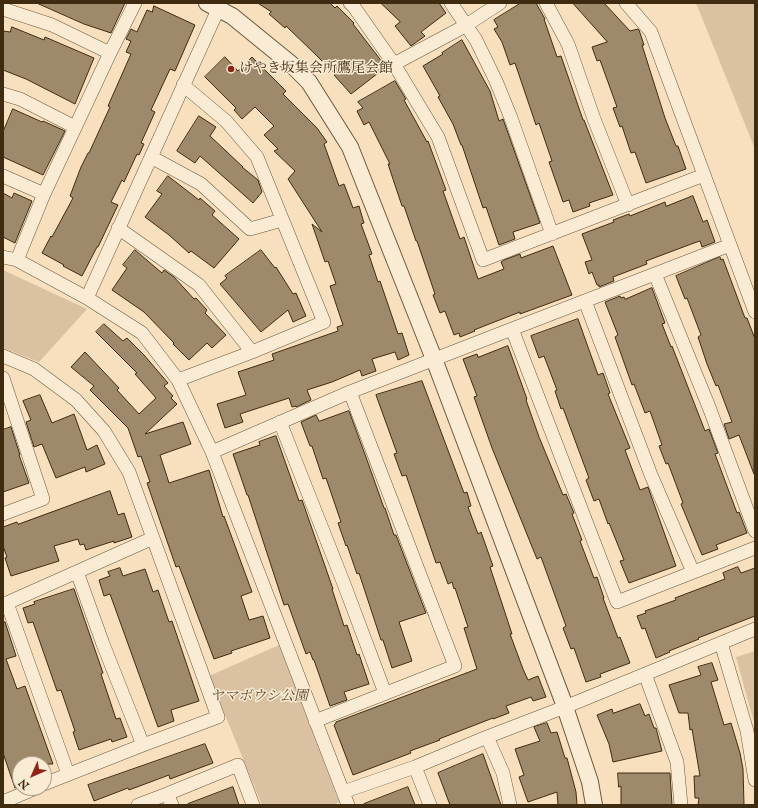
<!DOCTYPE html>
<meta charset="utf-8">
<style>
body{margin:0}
#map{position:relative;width:758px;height:808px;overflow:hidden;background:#f8e0bf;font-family:"IM FELL English",serif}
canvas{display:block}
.frame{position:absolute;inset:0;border:4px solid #3f2b10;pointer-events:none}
.north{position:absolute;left:12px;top:756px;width:40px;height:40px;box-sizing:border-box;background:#faebd5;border:1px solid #af9e86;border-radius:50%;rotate:225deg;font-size:11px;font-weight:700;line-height:16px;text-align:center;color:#3f2b10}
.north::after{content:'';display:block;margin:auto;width:14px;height:18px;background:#8f2418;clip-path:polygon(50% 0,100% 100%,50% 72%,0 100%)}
</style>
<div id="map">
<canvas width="758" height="808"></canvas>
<div class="frame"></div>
<div class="north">N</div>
</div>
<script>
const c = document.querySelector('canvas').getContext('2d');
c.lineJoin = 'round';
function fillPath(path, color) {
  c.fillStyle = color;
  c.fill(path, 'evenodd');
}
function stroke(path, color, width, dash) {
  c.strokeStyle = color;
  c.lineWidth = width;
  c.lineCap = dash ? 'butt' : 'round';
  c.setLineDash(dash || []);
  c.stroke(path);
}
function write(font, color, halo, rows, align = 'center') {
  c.font = font + ' "IM FELL English","Noto Serif JP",serif';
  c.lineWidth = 3;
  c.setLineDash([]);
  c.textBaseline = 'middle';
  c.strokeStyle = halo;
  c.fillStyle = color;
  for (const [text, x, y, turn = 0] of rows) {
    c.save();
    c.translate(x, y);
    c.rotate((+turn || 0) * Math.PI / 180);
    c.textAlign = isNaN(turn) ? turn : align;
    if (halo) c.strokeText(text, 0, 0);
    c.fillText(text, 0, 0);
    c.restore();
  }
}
fillPath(new Path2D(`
 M696,3H755V149Z
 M3,270L87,309L39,362L3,348Z
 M279,645L339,802L333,805H262L209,676Z
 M755,651V726L736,657Z`), '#d9c1a1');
const building = new Path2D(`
 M37,3H125L111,33L84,24Z
 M258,3H330L335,8L337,6L354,23L353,24L386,67L351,94L334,75L335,74L315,54L286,26L285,28L269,14L271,12Z
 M381,3H439L446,13L421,32L425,36L411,46L395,26L400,22Z
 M521,3H536L545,19H544L557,57L561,56L583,120H584L613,195L589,203L590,206L573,212L569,200L563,202L549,162L552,161L539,123L536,125L515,63L510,65L502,42L494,29L498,27L494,20Z
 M573,3H604L630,31L638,29L639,30L644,45H642L665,118L676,146H678L686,169L646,183L635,152L631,153L622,126L620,127L613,108L617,107L600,60L597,61L592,47L607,42Z
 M154,6L195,25L175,71L170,69L151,110L155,112L141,143L144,144L139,155L137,154L124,182L122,180L111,202L118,205L98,247H97L82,276L63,266L64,265L42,253L51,236L52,237L73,198L70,196L81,167L88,153H89L110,107L108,106L131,54L126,52L131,41L126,39L131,29L137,32L147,10L152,12Z
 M12,27L44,40L45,37L94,58L75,104L26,79L3,70V31L10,32Z
 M462,40L490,91L499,121L503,119L540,223L513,232L515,239L499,245L486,207L483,208L462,145H461L453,124L438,97L440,96L423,66L443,54L442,53Z
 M225,57L238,71L252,57L286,91L283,94L317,128L327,142L324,144L339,186L344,184L353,208L359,206L364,223L361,224L372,254L369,255L378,282L380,281L398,334L402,333L409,355L398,360L395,352L372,359L376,371L362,376L360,370L332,382L307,390L311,400L296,407V406L292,407L289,398L240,414L243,422L225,428L217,404L246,395L238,372L274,360L272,354L338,331L337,327L343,325L330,286L336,284L328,261L325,262L312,224L322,232L288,179L295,171L274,151L278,149L264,135L274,126L255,107L242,119L234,110L236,108L205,77Z
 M395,81L406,99L404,100L427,142L428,141L446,190L443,191L460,239L464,237L478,279L504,269L501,262L504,260L520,254L521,258L553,246L572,295L520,314V312L474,330L475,331L460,337L459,333L454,335L445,311L440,313L433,295L435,294L417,241H416L404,206H402L388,164H390L369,122L364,125L357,111L363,108L358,102Z
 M13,109L42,122L43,121L65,131L43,175L3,157V132Z
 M199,116L216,127L210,136L243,167H242L258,180L262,192L253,203L200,156L195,163L177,151Z
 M168,176L199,200L200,198L215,211L212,215L239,239L214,268L191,251L189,253L169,235L145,217L162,194L157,191Z
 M3,193L12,198L14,193L32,201L15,243L3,237Z
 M693,196L703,222L707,220L715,242L702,247L700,241L694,243L646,261L647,264L613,277L614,281L599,287V285H597L592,272L589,274L585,262L592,260L582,234L614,222L613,220L629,214L630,216L665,202L666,206Z
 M135,250L162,273L164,270L174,277L194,299L196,298L207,310L205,313L226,335L212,348L207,343L189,360L173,344L174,343L144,312L112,290L127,268L123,265Z
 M261,250L275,268L276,267L293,294L296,293L306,316L293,322L288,310L261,332L220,284L227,278L225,276Z
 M720,257L721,260L723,259L745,318H747L755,339L754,474L739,435L729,439L724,424L732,422L718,385L716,386L707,364L698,337L701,335L687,298L685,299L676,276Z
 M652,288L665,323L662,324L671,347L672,346L705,431L709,429L718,453L715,454L737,513L739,512L747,533L716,545L718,549L702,555L681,504L683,503L668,463L666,464L659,446L662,445L650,411L645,413L634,384L632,385L615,337L618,335L605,302L620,296L621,298L624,297L625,299Z
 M578,319L598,375L603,373L610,393L608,394L630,448L625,450L640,490L648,487L676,566L629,583L620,561L624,560L609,523L608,524L599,499L594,501L586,480L589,478L563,408L561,409L555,391L557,390L544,356L539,358L531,336Z
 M104,324L123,341L127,338L144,355L168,383L164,386L173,396L171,398L177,404L145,434L183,422L191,444L160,455L169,483L209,470L223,517L224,516L252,592L241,596L249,620L263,616L270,638L231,651L232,653L214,659L179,566L176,567L147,483L150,482L141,456L138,457L128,428L90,390L94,386L71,367L85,352L119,388L117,390L139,414L156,398L135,374L137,373L96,332Z
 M508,346L527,399L526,400L539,437L563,495L566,494L574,513L572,514L582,540L580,541L594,578L597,577L604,598H603L618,638L620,637L630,663L600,674L601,677L586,682L574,648L571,649L563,628L566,626L541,557L537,559L492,448L474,397L477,396L463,359L477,354L478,357Z
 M422,381L464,493L467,492L471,506L468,507L478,534L481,532L493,566L490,567L512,634H510L523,669L528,680L538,676L546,697L533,701L531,697L506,706L509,713L493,719V718L439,739L440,740L410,751L411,753L353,775L334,725L336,723V722L477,669L464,628L468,627L455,588L454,589L452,582L448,584L440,562L436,563L406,475L402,476L394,454L397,453L376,395Z
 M40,395L52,423L74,414L87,450L97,445L105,464L86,472L85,467L56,478L42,444L34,447L26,422L31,420L23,401Z
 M349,411L367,460L384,508H385L394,535H396L426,613L399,622L412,661L392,668L383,640H381L359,573L357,574L347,545L346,546L338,523L341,522L326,478L323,479L312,446H310L301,422L316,415L319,421Z
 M11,427L20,455H19L29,483L3,492V430Z
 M276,436L299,501L302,500L333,589H332L344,626L347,625L357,655L359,654L369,684L344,692L347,700L330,706L314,660H313L310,652L306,654L288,604L284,605L248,495H247L233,454L260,445L259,442Z
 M110,491L118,515L124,513L132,537L114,543V541L86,550L84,544L80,545L78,539L54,546L59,561L11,576L5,558L7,557L3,546V527L17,522L18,524Z
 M738,567L741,573L755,568V616L698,638L699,639L669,651L670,652L656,658L645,628L642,629L637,616L646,613L645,611L676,600L675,598L725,579L723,573Z
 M120,568L123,576L145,569L153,592L158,590L169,622L172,621L199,701L171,710L174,721L158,727L110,594L104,596L99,580L110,576L108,572Z
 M74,589L103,673L101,674L116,719L120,718L127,737L112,742L111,739L79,750L73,732L75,731L61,690L57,691L33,622L28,623L23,608L35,604L34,602Z
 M5,622L16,656L6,659L17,689L25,686L53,764H20V786L15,788L3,753V623Z
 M712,663L718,680L711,682L724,725L731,723L740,753L743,769L744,805H698L699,798H695L694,776H700L692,729L690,730L688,713H679L669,685L701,675L698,667Z
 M640,704L645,716L649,714L654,728H656L662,751L613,762L609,744L597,715L612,709L613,713Z
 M547,723L551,733L557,732L565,758H567L576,792L577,805H558L557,792L528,802L519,777L524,775L515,749L540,741L534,727Z
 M205,744L213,763L170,779L169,775L129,790L128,788L94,801L88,785Z
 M483,754L501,805H450L438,773Z
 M618,773H670L672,805H621V786L619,787Z
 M233,787L239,805H188V804Z
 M408,787L415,805H364V804Z`);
fillPath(building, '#9f896b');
stroke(building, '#3f2b10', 1);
const minor = new Path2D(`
 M350,3L354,7L394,64L438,137L483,260L704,175
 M451,3L476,40L496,81L511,118L552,234
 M546,3L568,44L594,119L628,205
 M626,3L651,32L755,312
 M3,9L52,25L110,53L44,194L17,260
 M110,53L135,3
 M394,64L465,26L500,3
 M3,94L20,99L75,127
 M151,157L201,184L250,229L282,220
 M3,176L44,194
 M118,228L199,285L252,352
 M730,245L512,329L617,602L755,548
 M3,257L17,260L87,298L142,333L178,380L212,452L348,805
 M655,274L709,407L755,531
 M87,298L221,3
 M585,301L651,475L693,572
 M3,356L34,369L76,400L104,431L129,472L218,717L143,745L44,784
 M3,378L43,499L3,514
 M178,380L252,352L324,322L257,157L226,121L183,85
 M280,422L344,584L385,693
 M212,452L350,392L512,329
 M77,572L103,644L143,745
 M721,643L747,731L755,780
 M645,674L677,762L681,805
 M315,721L455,666L350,392
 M415,767L487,737
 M68,774L7,603L153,538
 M343,792L415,767L430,805
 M167,794L238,765L253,805
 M3,802L36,788
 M138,805L167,794L172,805
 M510,805L503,773L487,737L565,707L755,629`);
const tertiary = new Path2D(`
 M207,3L232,16L291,64L309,82L350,147L434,359L563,701L590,782L594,805`);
stroke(minor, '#6d583c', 14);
stroke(tertiary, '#6d583c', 18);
stroke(minor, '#faebd5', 13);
stroke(tertiary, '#faebd5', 16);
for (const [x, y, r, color] of [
 [231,69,4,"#8f2418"]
]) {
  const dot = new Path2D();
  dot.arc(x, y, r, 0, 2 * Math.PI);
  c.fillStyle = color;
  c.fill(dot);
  stroke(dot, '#faebd5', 1.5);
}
write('14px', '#3f2b10', '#faebd5', [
 ["けやき坂集会所鷹尾会館",239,69]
], 'left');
write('italic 14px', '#5e492d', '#faebd5', [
 ["ヤマボウシ公園",259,697]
]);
</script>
